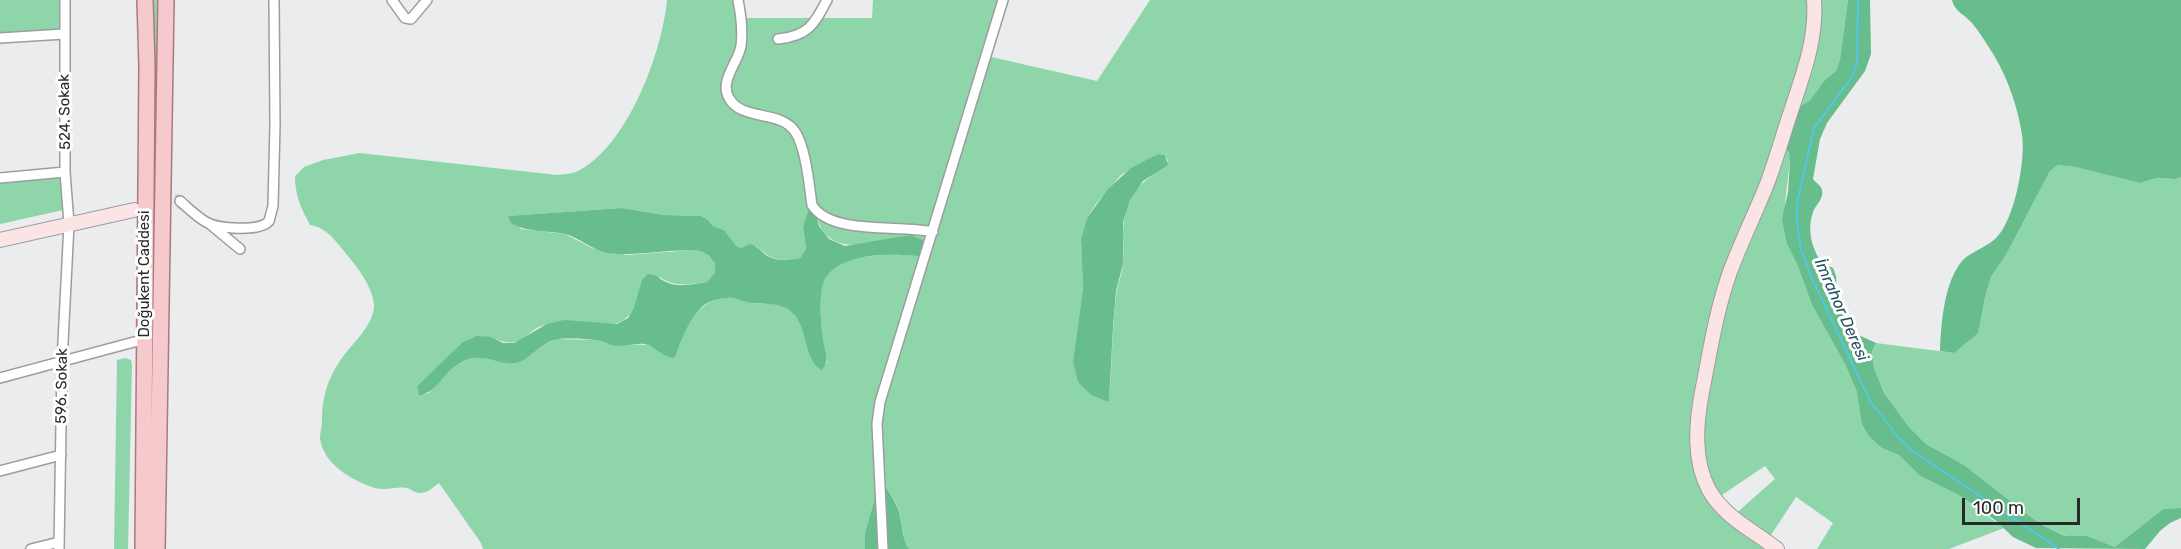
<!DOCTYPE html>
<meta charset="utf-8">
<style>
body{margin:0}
#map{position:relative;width:2181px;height:549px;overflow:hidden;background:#eaeced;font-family:Rubik,sans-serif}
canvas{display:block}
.scale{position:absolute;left:1962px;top:498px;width:118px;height:27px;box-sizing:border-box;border:3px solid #28292a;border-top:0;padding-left:8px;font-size:18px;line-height:21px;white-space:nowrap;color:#28292a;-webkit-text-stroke:4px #fff;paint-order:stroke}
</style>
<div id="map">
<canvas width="2181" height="549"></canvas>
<div class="scale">100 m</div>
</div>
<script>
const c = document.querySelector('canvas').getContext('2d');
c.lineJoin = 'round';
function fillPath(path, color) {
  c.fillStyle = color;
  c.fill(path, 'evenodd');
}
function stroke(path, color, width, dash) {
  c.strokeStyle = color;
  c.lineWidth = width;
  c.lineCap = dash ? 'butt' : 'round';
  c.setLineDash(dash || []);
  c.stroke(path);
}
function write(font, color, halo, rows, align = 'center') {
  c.font = font + ' Rubik,sans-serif';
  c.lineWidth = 6;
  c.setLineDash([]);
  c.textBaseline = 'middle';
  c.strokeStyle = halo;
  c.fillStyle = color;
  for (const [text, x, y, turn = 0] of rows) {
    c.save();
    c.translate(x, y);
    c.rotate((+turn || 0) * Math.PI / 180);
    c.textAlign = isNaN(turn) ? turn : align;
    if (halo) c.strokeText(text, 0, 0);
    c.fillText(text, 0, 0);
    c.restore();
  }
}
fillPath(new Path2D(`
 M0,0H65L64,34L0,38Z
 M154,0H157L156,211L150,494Z
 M667,0H738L741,18H872L873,0H1003L987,56L1097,81L1150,0H1848L1840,59L1836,72L1824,81L1810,100L1791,112L1790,160L1785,203L1787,244L1797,264L1812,305L1845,364L1857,392L1860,405L1882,448L1899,455L1920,476L1957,494L2004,528L1949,549H1817L1833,523L1796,497L1767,541L1777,549H909C902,538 903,527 900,515C897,502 889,490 880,480L865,533V549H483L481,543L439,483C433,487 427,494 419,493C415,493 411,489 407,488C397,486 386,491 375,488C353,481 324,465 320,439C320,433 322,426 322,420C322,398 327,380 340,361C351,344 371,329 374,308C375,291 359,269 348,256C338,244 327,227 310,225C301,208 295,196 295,176L304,167L323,160L360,153L557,175C563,174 570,174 576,172C627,148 662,53 667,0ZM1158,154L1165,155L1168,161C1155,176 1139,181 1130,200C1119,224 1125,240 1123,264C1122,275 1117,285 1116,296C1112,331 1112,366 1109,402L1073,361L1083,288L1081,239L1087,218L1096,204L1121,175ZM622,208L665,215L701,216L708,220L713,226L724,230L735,246L741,248L756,246C772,260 779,262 800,258L806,249L803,227L816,214C827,262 875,241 910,235L925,257C900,253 833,251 823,281C819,295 821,327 823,341C824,349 827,355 827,364C820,354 798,316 790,311C778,302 765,304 751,303C745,302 739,298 733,298C700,294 684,328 676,355L647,345L627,344L618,346L596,340L556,339L546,344L527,358L506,363L479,357L469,359L454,366L445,373L429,393L419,396L417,386L450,355L491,337C526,354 523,327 550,324C566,323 609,328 620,322C634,315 649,290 660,277C674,288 690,284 707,282L715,272V263L705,252L693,250L627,255L592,248L565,234L521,229L509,216ZM1765,466L1775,479L1733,516L1716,499Z
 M2058,165L2075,167L2140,183L2157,178L2176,179L2181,177V508L2163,509L2115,547L2087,536H2066L2040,524L1964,465L1926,444L1909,427L1884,393L1874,368L1872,351L1876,343L1954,353L1984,301L1991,277L2006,255L2050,171Z
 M61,177L63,210L0,224V183Z
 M125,358L131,360L132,365L128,549H114L117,360Z`), '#8ed6aa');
fillPath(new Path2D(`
 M1848,0H1870L1871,54L1865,71L1827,123L1820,139L1813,179C1816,183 1821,185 1822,190C1824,199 1816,204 1813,212C1807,228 1811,247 1821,262L1833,268L1836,276L1838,303L1852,332L1876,343L1872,351L1874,368L1884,393L1909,427L1926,444L1964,465L2040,524L2065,536H2087L2115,547L2163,509L2181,508V518L2170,523L2160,531L2145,549L2036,548L2013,537L1995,520L1957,494L1920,476L1899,455L1882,448L1869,436L1862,424L1857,392L1845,364L1812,305L1797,264L1787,244L1782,219L1788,192L1790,160L1789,152L1781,144L1791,112L1810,100L1824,81L1836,71L1840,59Z
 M1952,0H2181V177L2176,179L2157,178L2140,183L2075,167L2058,165L2050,171L2006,255L1991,277L1984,301L1978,333L1954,353L1940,351C1941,325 1944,279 1964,259C1970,253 1986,247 1995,239C2014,223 2026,160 2022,135C2018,106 2005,70 1988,46C1983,38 1978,30 1972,23C1965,15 1954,11 1952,0Z
 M1158,154L1165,155L1168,165L1143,181L1130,200L1123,222V264L1116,291L1113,327L1109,402L1091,395L1078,382L1073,361L1083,288L1081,239L1087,218L1108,189L1131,168Z
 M622,208L665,215L701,216L708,220L713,226L724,230L736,246L741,248L750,244C757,246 761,251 766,255C776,262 789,260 800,258L806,249L803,227L808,212L812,211L816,214L819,226L829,239L845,246L910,235L930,243L925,257C898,253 840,251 825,279C818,291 821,325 823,339C824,351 831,359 822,370C807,362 807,340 801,326C791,302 772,304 751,303C745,302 739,299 733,298C724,297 710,300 703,306C693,315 686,329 681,341C678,347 678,353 674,358C662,357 656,347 645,344C636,343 627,346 618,346C611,346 606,342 600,341C592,339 567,338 559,339C541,341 531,361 514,363C499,365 485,354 469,359C442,368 442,390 419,396L417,386L463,342L477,336L491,337L503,343H514L547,324L564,320L617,324L628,318L634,308L642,280L648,274C657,274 659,279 666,282C678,288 694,284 707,282L715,272V263C712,260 709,255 705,253C693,245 629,258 608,253C592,250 580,238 565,234C546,230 528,233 511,223L508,216Z
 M880,480C888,489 895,500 899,512C903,525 901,537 909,549H865V533Z`), '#67bd8b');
stroke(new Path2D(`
 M1858,0L1857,63L1852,77L1814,128L1797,203V221L1801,250L1811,276L1870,401L1899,438L1913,451L2059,549`), '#52c7e6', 2);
stroke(new Path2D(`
 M135,210L180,201`), '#c3c5c6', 14, [14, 7]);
const street = new Path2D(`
 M392,0L405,18L411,19L427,0
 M738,0C741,15 743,31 741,46C738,63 719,81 729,98C742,122 782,109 796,133C806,150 809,184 812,205C831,236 902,224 933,232
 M0,38L64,34
 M778,39C808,36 814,25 827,0
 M0,178L65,172
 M180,201C188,208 196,216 206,222C218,229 260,232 269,221L273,206L275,124L274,0
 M211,225L240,249
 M0,378L134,342L145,341
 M0,471L61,455
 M31,549L59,542
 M59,549L62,362L69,224L65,172V0
 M883,549L877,424L880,402L1003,0`);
const secondary = new Path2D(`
 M0,240L134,210
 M1777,549C1754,531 1724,517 1709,490C1693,460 1696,424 1702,392C1710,352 1716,311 1730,272C1741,242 1755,214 1767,184C1776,160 1783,135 1791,111C1803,75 1817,38 1814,0`);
const primary = new Path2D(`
 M143,549L147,66L145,0
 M157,549L166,0`);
stroke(street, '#9c9d9f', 12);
stroke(secondary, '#9c9d9f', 16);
stroke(primary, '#aa7a7d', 18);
stroke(street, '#fff', 9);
stroke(secondary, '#fae4e6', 14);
stroke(primary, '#f6c9cc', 15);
write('15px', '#28292a', '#fff', [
 ["524. Sokak",65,112,-91],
 ["Doğukent Caddesi",145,274,-90],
 ["596. Sokak",62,386,-89]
]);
write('italic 16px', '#20525f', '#fff', [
 ["İmrahor Deresi",1841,310,66]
]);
</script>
